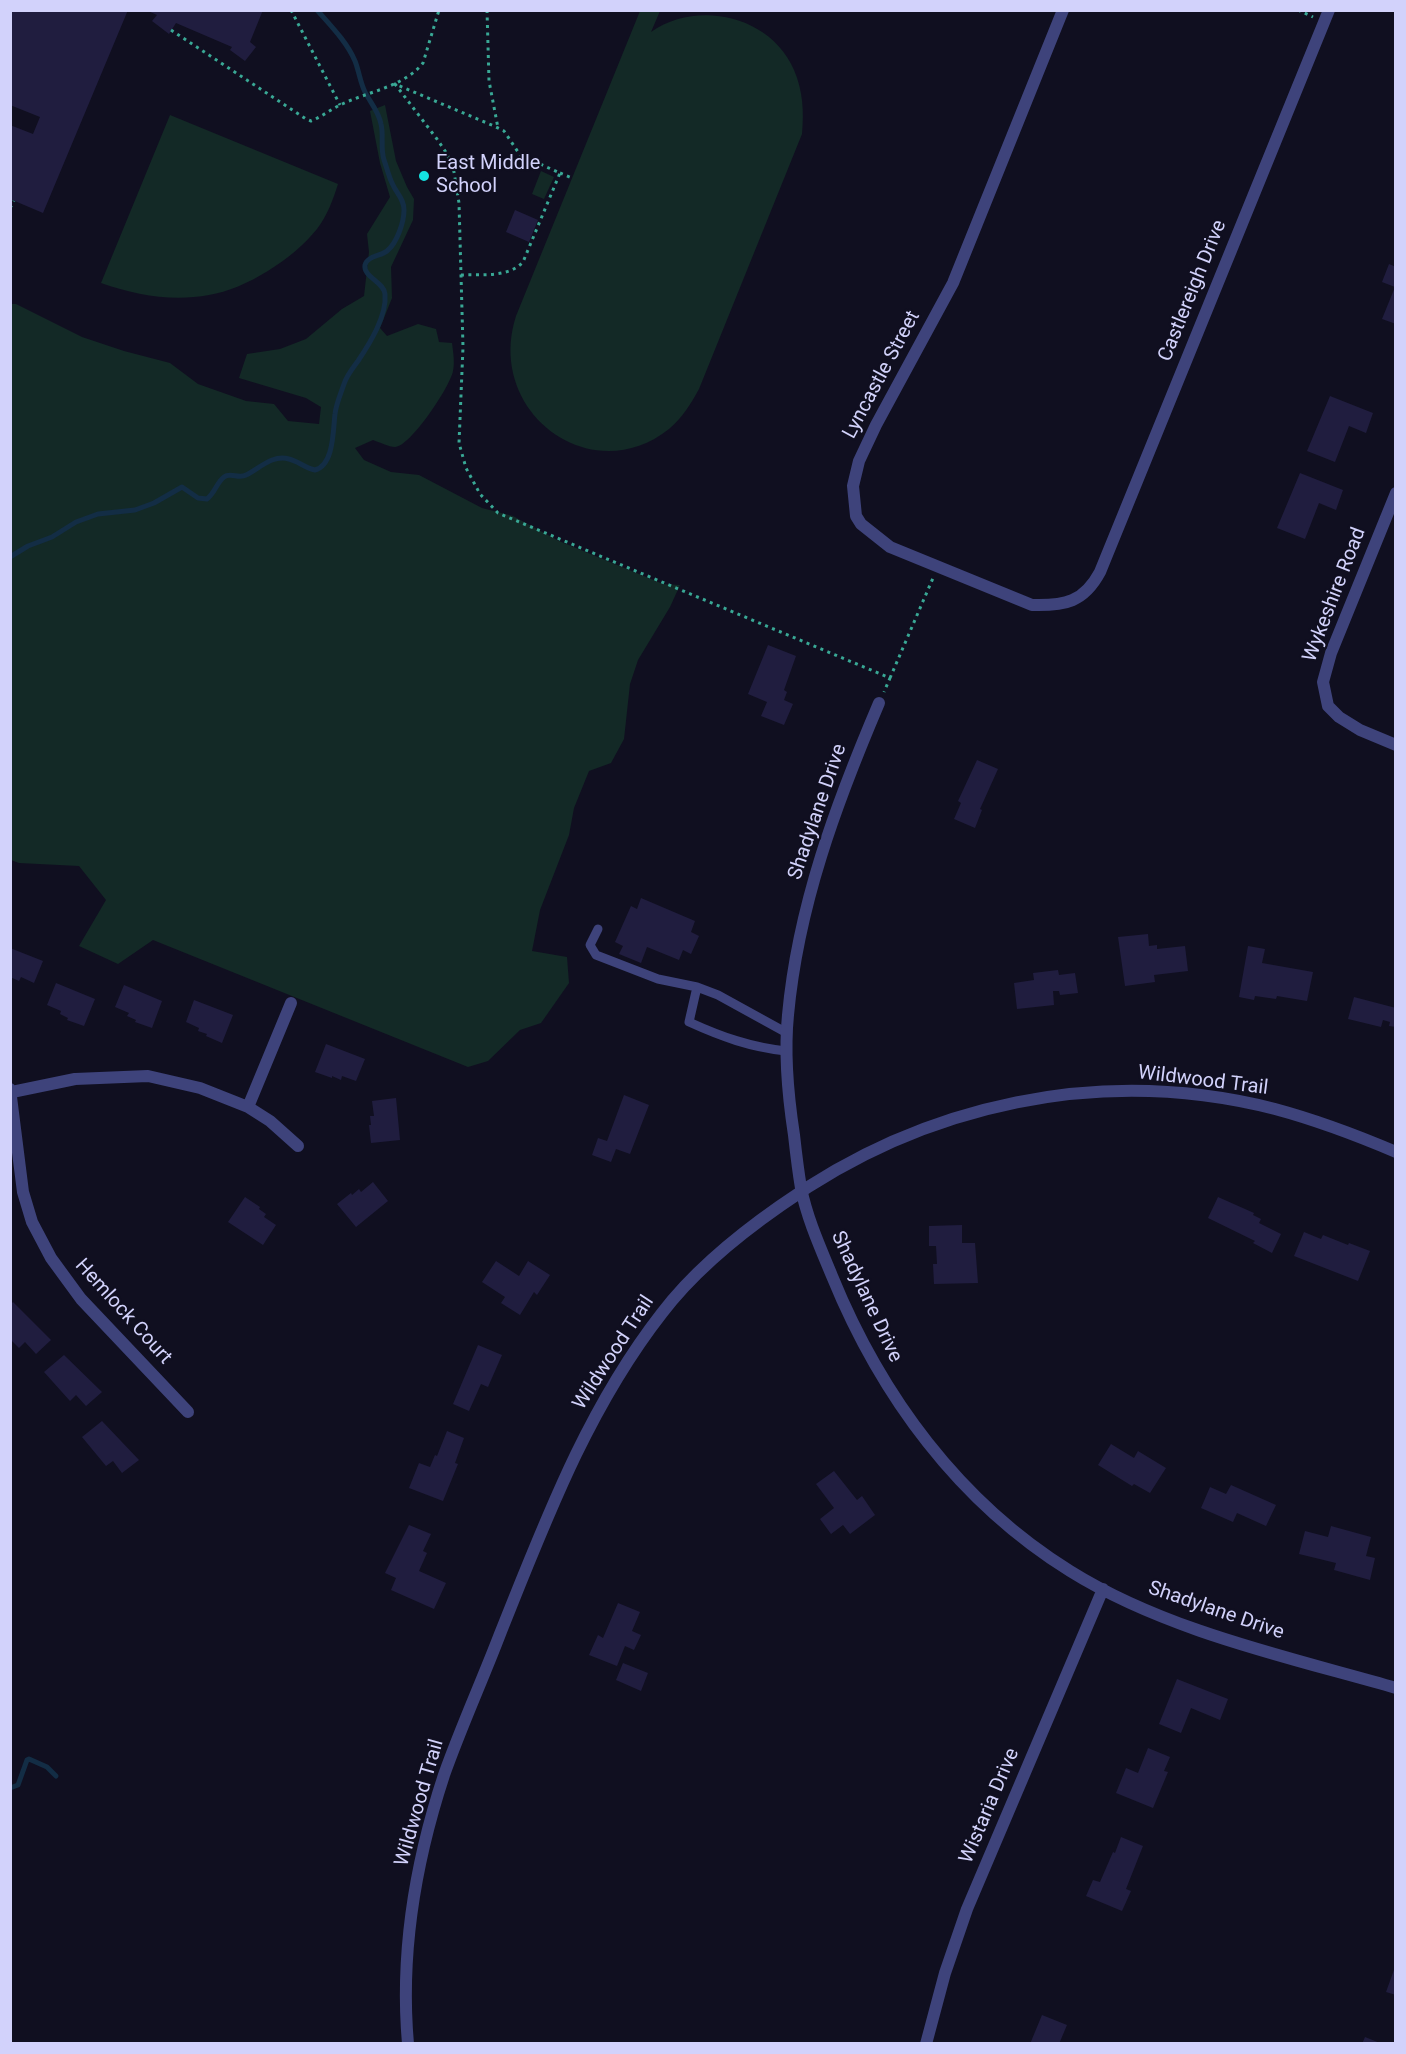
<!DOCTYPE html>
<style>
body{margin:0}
#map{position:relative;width:1406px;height:2054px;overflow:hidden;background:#100f20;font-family:Roboto,sans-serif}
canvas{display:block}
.frame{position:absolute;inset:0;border:12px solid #d2d2fb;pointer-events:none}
</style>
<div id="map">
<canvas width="1406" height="2054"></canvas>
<div class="frame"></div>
</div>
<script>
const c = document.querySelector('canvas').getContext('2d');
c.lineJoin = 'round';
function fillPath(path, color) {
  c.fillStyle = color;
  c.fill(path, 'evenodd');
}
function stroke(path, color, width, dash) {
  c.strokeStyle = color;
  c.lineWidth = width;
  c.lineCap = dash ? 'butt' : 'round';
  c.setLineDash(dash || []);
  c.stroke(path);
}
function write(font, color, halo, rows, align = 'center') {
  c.font = font + ' Roboto,sans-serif';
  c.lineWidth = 4.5;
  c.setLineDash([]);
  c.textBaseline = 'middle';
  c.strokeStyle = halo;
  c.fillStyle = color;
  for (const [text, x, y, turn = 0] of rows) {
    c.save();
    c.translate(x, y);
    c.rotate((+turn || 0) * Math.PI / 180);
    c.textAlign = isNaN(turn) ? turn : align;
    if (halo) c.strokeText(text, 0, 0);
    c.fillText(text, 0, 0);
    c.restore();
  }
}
fillPath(new Path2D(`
 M640,11H660L651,32C697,0 770,15 794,70C803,91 804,111 802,134L699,389C691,404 682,418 669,429C591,491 485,412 516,316Z
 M385,105L396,161L407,187L414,199L413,220L391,267L392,298L380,328L387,336L418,324L436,329L439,342L452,343C453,351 455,362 453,371C450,387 410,447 395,447C389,447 379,442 373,440L355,448L364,460L391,472L419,475L482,508L513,516L559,541L663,584L680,585L670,607L638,660L630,684L624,739L611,763L589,771L574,808L569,835L540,910L532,951L567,957L569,983L541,1023L520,1030L488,1061L468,1067L153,940L118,964L79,946L106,900L79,866L19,863L11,860V304H16L82,337L124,351L170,363L198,384L246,401L274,404L288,421L319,424L321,407L306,398L239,378L247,354L280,349L306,339L342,309L364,296L369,252L367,234L390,197L380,163L370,111Z
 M170,115L338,184C333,200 327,216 317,229C293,259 246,289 209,295C172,302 136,295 101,283Z
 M541,171L554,177L544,199L532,194Z`), '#132926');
stroke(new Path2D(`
 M10,557L28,546L52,537L76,522L98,514L135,510L154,503L182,487L198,498L207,499C215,493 217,482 224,477C230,472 239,479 246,475C259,469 272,454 289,459C298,461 305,468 315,470C334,465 333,430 335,414C336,404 341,393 344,384C347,375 353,368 358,361C370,343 387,316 385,294C384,282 363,277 365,265C367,256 381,256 387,251C397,243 404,222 404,210C404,199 397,194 393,185C389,178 387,168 384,160C380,147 384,136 381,124C379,112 370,102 365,92C360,82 359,71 355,61C347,42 331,26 317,10
 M10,1788L18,1785L27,1760L29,1759L47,1767L56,1776`), '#132d45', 5);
fillPath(new Path2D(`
 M10,10H128L43,213L10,199V125L33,134L40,117L10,105Z
 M146,10H263L250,42L256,47L245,61L230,50L232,47L176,23L169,34L152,21L157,15Z
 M515,210L538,220L529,242L506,232Z
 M1389,264L1396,267V324L1382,319L1395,287L1382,282Z
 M1330,396L1373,413L1366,433L1349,426L1335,462L1307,451Z
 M1300,473L1343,490L1336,510L1319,503L1305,539L1277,528Z
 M768,645L796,656L784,690L787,692L784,700L793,704L784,725L761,716L767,702L748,694Z
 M977,760L998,769L980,809L982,810L975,828L954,819L961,803L958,801Z
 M641,898L695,921L691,932L699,936L691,954L683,950L679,960L647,947L641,963L619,954L623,946L615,942L631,906L637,909Z
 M1148,934L1149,946L1157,945V949L1185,946L1188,971L1154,975L1155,982L1125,986L1118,937Z
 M1248,946L1265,949L1262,963L1313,972L1307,1001L1277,996L1276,999L1255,996L1254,1000L1239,997Z
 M10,948L43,961L34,983L21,977L19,981L10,977Z
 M1058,970L1059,975L1075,973L1078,993L1060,995L1059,991H1053L1054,1005L1017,1009L1014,983L1034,980L1033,973Z
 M56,983L95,999L84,1026L67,1020L68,1018L60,1014L61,1011L47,1005Z
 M124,985L162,1001L152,1028L135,1022L136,1020L127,1016L129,1013L115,1007Z
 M1354,997L1396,1008V1027L1389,1026L1390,1022L1383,1020L1381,1027L1348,1019Z
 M194,1000L233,1015L222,1043L206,1036L207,1034L198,1031L199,1028L186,1022Z
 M326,1044L365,1059L356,1081L342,1076L341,1080L332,1076V1078L315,1072Z
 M624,1095L649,1105L630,1154L616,1149L611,1162L592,1155L598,1138L607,1141Z
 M396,1098L400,1140L371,1143L369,1125H371L370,1116H374L372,1101Z
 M373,1182L388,1201L356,1227L337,1204L351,1193L352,1195L359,1189L361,1192Z
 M245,1197L260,1207L259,1209L266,1214L264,1217L276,1225L263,1245L228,1222Z
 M1218,1197L1254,1213L1253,1215L1261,1219L1259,1223L1281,1234L1272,1253L1253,1243L1255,1241L1208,1218Z
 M962,1225V1243H975L978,1283L934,1284L933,1264H937L936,1246H929V1226Z
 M1304,1232L1321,1239L1323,1235L1348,1245L1349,1243L1370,1251L1358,1281L1294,1256Z
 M496,1261L519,1276L528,1261L550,1275L537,1295L534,1292L520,1315L501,1303L505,1297L482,1282Z
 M13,1302L51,1340L36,1354L25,1342L19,1348L10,1339V1305Z
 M478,1345L502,1355L488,1387L481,1384L469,1411L453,1404Z
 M64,1355L102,1392L86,1406L76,1395L70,1401L44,1372Z
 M102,1421L139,1460L122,1473L113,1461L106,1466L82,1437Z
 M447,1431L464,1438L455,1463L458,1464L443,1501L409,1488L419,1463L430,1467L435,1455L437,1456Z
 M1111,1444L1134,1458L1138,1451L1166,1468L1150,1493L1134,1484L1132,1486L1098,1465Z
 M834,1471L857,1500L862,1496L875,1515L850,1534L843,1525L831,1534L820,1519L834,1508L816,1484Z
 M1231,1485L1276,1505L1266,1526L1237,1513L1233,1522L1201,1508L1210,1487L1226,1494Z
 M409,1525L431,1534L423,1551L427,1553L419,1571L446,1583L434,1609L391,1590L396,1578L385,1573Z
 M1331,1526L1371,1537L1366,1556L1375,1558L1370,1580L1334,1570L1336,1563L1299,1554L1305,1531L1328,1537Z
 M618,1603L640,1612L632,1631L641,1635L634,1650L625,1646L617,1666L589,1655L598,1635L603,1638Z
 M623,1663L648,1673L641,1691L616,1680Z
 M1177,1679L1228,1699L1220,1720L1191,1708L1181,1733L1159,1724Z
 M1148,1748L1170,1757L1164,1771L1168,1772L1153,1808L1116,1793L1126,1768L1138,1773Z
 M1121,1837L1143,1846L1126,1889L1131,1891L1122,1911L1086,1896L1093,1880L1100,1882L1113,1852L1115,1853Z
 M1395,1967H1396V1995L1386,1992Z
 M1042,2015L1067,2025L1059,2044H1030Z
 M1365,2037L1380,2043V2044H1362Z`), '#201d3f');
stroke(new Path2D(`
 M291,10L340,105
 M487,10L489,81L498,128
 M1298,10L1313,17
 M171,30L306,119L311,121C321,117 330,110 340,105C366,92 404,87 423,63L439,10
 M560,173L572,178
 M10,208L14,201
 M461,275C482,274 508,278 523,262L560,173L520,155L504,131L494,126L395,84L437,139L447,154L454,172L459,203L463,347L459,443L466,468L480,494L498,513L890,678L884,692
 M890,678L933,578`), '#39a895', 3, [3, 4.5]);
stroke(new Path2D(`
 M598,929L590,945L596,955L658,979L697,987L718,995L787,1033
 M697,987L689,1022C722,1037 750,1047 786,1051`), '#3e437b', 9);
stroke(new Path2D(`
 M1063,10L953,283L876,425L859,461L853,486L856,516L861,524L890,547L1032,605C1065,606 1084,602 1100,572L1329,10
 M1396,493L1331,653L1323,682L1328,706L1339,717L1360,730L1396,745
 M879,703C836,804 798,906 788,1015C784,1055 788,1096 794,1135C796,1153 798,1170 801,1188C807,1218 820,1247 832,1276C881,1396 959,1502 1070,1571C1166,1631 1288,1657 1396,1688
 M10,1089L23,1192L32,1222L51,1258L81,1299L188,1412
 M12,1092L75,1079L148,1076L200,1088L248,1107L270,1121L298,1146
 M248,1107L291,1003
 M408,2044C400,1954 416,1860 444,1775C461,1727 482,1681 500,1634C545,1522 587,1409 662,1313C694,1271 737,1236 780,1206C924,1103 1102,1065 1275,1109C1316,1120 1356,1135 1396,1152
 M926,2044L945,1973L967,1909L1103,1589`), '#3e437b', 12);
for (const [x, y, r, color] of [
 [424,176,6,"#14e4e2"]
]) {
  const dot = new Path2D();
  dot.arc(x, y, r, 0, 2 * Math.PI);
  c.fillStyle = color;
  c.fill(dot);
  stroke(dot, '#100f20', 2);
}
write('20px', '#d2d2fb', '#100f20', [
 ["East Middle",436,164],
 ["School",436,187]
], 'left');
write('20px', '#d2d2fb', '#100f20', [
 ["Castlereigh Drive",1193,291,-68],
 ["Lyncastle Street",882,375,-62],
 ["Wykeshire Road",1335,595,-69],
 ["Shadylane Drive",818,812,-71],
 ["Wildwood Trail",1203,1081,7],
 ["Shadylane Drive",866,1297,65],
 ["Hemlock Court",123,1312,48],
 ["Wildwood Trail",614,1353,-57],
 ["Shadylane Drive",1216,1611,19],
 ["Wildwood Trail",420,1803,-74],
 ["Wistaria Drive",990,1806,-67]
]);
</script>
